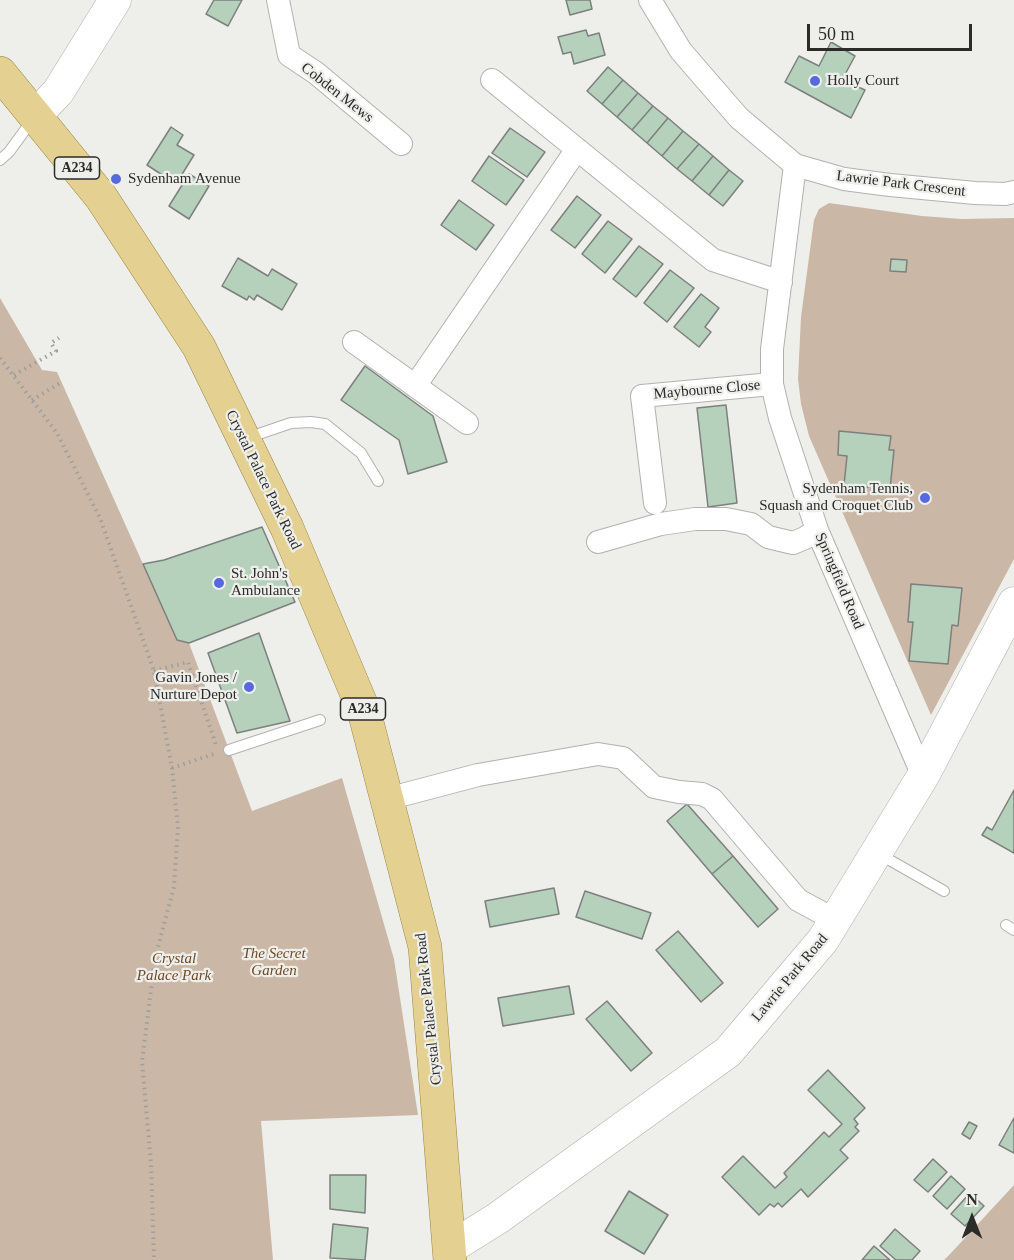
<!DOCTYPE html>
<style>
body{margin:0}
#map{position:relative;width:1014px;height:1260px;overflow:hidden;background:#eeefeb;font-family:"Times New Roman",serif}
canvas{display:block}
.north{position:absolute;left:942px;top:1188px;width:60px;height:60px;-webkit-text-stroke:4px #eeefeb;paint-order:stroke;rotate:0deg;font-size:16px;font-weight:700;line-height:24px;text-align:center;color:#2b2b2a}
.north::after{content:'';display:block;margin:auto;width:21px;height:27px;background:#2b2b2a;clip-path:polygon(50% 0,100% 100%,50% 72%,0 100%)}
.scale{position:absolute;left:807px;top:24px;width:165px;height:27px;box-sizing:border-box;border:3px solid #2b2b2a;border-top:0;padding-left:8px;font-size:18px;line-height:21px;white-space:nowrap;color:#2b2b2a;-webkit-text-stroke:4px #eeefeb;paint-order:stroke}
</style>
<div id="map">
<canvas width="1014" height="1260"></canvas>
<div class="north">N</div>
<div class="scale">50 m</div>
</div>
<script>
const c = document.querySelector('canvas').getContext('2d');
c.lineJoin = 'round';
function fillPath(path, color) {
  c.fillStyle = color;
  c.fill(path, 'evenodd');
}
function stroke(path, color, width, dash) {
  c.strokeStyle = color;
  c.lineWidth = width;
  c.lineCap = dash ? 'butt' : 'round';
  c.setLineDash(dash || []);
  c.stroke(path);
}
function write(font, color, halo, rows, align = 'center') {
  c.font = font + ' "Times New Roman",serif';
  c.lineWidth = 4.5;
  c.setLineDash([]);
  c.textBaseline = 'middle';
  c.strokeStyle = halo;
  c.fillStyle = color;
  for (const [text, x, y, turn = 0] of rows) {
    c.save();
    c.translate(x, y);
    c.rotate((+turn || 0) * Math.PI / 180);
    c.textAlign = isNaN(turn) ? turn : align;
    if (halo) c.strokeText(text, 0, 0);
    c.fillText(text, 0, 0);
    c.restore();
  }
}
fillPath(new Path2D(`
 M829,203L922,216L962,219L1014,218V559L931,715L809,436L801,404L798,379L801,317L814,220L819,209Z
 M0,298L42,370L57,372L177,640L189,643L252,811L342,778L394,959L418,1115L261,1121L273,1260H0Z
 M1014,1185V1260H944L951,1253Z`), '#cbb7a6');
const building = new Path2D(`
 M214,0H242L228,26L206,14Z
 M566,0H590L592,9L570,15Z
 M586,30L588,36L599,33L605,55L574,64L571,52L563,54L558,37Z
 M831,42L855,56L842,80L865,90L851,118L785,82L799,56L819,66Z
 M608,67L623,80L602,104L587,91Z
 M623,80L638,93L617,117L602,104Z
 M638,93L653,106L632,130L617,117Z
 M653,106L668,118L647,143L632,130Z
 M668,118L683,131L662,156L647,143Z
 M171,127L183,135L177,145L194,155L176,184L147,165Z
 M510,128L545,152L527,177L492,153Z
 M683,131L699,144L677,169L662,156Z
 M699,144L713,156L692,181L677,169Z
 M489,156L524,180L506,205L472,181Z
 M713,156L729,170L709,195L692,181Z
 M729,170L743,181L723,206L709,195Z
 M189,174L209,186L189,219L169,206Z
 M577,196L601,215L575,248L551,230Z
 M459,200L494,225L476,250L441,225Z
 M608,221L632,239L605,273L582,254Z
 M639,246L663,264L636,297L613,279Z
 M238,258L268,276L272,269L297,284L282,310L257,295L254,300L249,296L247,300L222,286Z
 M891,259L907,260L906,272L890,271Z
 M670,270L694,288L667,322L644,303Z
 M701,294L719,308L705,327L711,332L699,347L674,327Z
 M365,366L433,416L447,462L408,474L399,440L341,400Z
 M726,405L737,503L708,507L697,408Z
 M839,431L891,436L889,450H894L890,489L844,485L847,456L838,455Z
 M262,527L295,602L189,643L177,640L143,564L164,560Z
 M911,584L962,588L958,626L952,625L948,664L909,661L913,622H908Z
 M259,633L290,721L237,733L208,653Z
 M1014,790V853L982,835L987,827L992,830Z
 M687,804L733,856L712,874L667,821Z
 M733,856L778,909L758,927L712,874Z
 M554,888L559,914L490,927L485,901Z
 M585,891L651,913L642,939L576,917Z
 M678,931L723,983L701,1002L656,950Z
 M569,986L574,1014L503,1026L498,998Z
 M607,1001L652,1053L631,1071L586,1019Z
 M828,1070L865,1108L854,1119L858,1124L855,1127L859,1131L840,1150L848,1158L808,1197L801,1189L782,1207L778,1203L774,1207L770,1204L759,1215L722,1177L743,1156L775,1188L787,1177L784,1173L824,1132L829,1137L842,1124L808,1090Z
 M1014,1118V1153L999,1145Z
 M969,1122L977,1126L970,1139L962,1134Z
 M933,1159L947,1172L928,1192L914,1180Z
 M330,1175H366L365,1213L330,1209Z
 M951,1176L965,1189L947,1209L933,1196Z
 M629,1191L668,1215L644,1254L605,1231Z
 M970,1193L984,1206L965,1226L951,1214Z
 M333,1224L368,1228L365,1260L330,1258Z
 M895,1229L920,1251L912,1260H896L880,1246Z
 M874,1246L890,1260H862Z`);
fillPath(building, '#b5d0bb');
stroke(building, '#7d807e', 1.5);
const lane = new Path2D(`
 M0,160L9,152L33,119
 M247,438L291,423L311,422L325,424L361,453L378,481
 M229,750L320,720
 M879,854L944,891
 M1006,925L1014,930`);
const street = new Path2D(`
 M278,0L289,55L316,73L401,144
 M650,0L681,51L739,118L795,165L844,179L890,185L975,193L1005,194L1014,192
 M492,80L713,260L781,282
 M795,165L772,349V384L780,418L817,530L923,776
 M354,342L467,423
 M415,386L577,149
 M655,503L642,396L772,384
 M598,542L661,524L695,519H726L751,524L768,537L793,543L805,538L817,530
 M387,799L478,775L598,754L623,758L654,787L679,792L702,794L712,799L798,900L835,920`);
const secondary = new Path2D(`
 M35,116L58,92L115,0
 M450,1248L498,1218L728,1052L823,940L923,776L1014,603`);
const primary = new Path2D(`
 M0,73L101,197L199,347L287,528L364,711L425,947L450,1260`);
stroke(lane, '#b1b2af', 12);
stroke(street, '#b1b2af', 24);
stroke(secondary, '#b1b2af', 33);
stroke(primary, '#98833e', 34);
stroke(new Path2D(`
 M0,358L57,433L100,518L154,671L172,768L178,827L174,887L155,958L142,1062L151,1163L154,1260
 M14,375L56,351L51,343L59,338
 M32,400L62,382
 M154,671L188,662L216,745
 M172,768L214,754`), '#9e9e9c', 4, [1.5, 4.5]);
stroke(lane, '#fff', 10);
stroke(street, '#fff', 22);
stroke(secondary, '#fff', 32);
stroke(primary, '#e4d192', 33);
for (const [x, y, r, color] of [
 [815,81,6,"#5769df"],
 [116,179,6,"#5769df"],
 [925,498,6,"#5769df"],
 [219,583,6,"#5769df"],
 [249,687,6,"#5769df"]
]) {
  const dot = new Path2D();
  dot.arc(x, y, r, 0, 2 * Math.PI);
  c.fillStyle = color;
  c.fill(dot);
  stroke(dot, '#eeefeb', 2);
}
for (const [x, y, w] of [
 [77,168,45],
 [363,709,45]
]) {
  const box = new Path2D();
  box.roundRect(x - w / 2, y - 11, w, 22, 4.5);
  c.fillStyle = '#eeefeb';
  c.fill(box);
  stroke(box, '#2b2b2a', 1.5);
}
write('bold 14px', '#2b2b2a', null, [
 ["A234",77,168],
 ["A234",363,709]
]);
write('15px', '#2b2b2a', '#eeefeb', [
 ["Holly Court",827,81],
 ["Sydenham Avenue",128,179],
 ["Sydenham Tennis,",913,489,"right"],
 ["Squash and Croquet Club",913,506,"right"],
 ["St. John's",231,574],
 ["Ambulance",231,591],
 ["Gavin Jones /",237,678,"right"],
 ["Nurture Depot",237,695,"right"]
], 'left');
write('15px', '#2b2b2a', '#eeefeb', [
 ["Cobden Mews",337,93,38],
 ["Lawrie Park Crescent",901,184,7],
 ["Maybourne Close",707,390,-5],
 ["Crystal Palace Park Road",263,480,64],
 ["Springfield Road",839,581,67],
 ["Lawrie Park Road",790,978,-50],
 ["Crystal Palace Park Road",429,1009,-96]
]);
write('italic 15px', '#6e4926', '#eeefeb', [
 ["The Secret",274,954],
 ["Garden",274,971],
 ["Crystal",174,959],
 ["Palace Park",174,976]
]);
</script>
